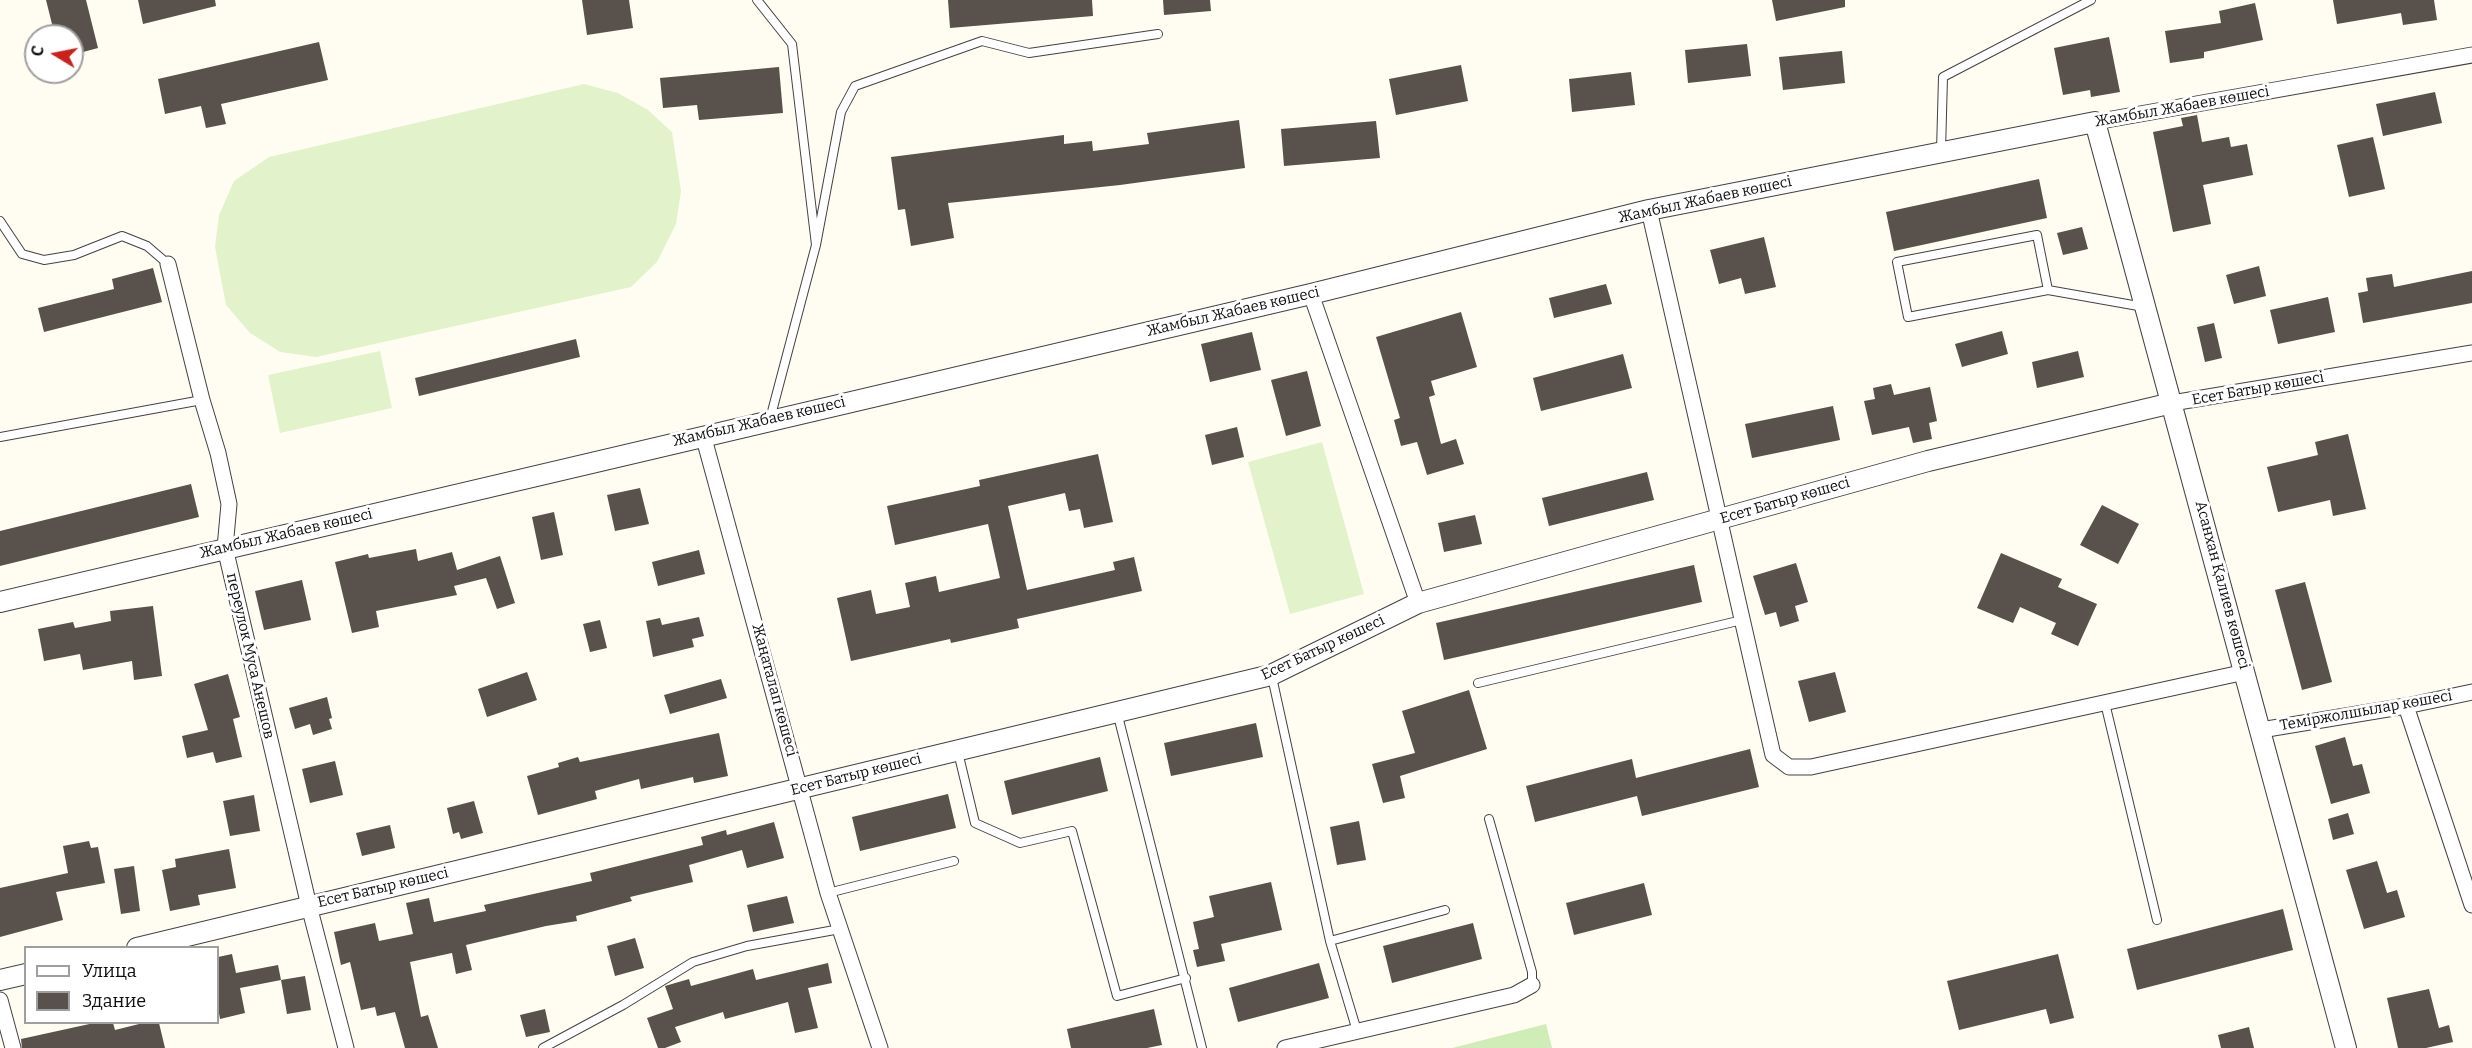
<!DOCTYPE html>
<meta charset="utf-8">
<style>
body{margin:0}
#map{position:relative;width:2472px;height:1048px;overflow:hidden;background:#fffdf2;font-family:Bitter,serif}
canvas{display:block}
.legend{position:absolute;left:24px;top:946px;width:195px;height:78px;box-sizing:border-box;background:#fff;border:2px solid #9f9f9f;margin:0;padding:8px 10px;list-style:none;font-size:18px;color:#0f0f0f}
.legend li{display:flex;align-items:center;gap:12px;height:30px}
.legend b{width:30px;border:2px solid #9f9f9f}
.north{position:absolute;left:24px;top:24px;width:60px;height:60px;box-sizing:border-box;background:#fff;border:2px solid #9f9f9f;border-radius:50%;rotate:280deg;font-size:16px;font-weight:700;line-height:24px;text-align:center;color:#0f0f0f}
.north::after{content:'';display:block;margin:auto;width:21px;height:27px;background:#ca211d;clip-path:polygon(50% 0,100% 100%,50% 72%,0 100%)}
</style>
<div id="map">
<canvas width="2472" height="1048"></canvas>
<ul class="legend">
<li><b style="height:8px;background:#fff"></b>Улица</li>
<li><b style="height:16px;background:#59514b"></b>Здание</li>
</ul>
<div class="north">С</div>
</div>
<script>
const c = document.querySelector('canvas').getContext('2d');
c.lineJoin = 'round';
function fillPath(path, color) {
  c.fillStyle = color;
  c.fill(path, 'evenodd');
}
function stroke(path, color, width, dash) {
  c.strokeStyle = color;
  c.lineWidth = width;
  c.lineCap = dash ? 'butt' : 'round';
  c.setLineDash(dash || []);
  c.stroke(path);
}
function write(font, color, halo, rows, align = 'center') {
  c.font = font + ' Bitter,serif';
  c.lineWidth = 6;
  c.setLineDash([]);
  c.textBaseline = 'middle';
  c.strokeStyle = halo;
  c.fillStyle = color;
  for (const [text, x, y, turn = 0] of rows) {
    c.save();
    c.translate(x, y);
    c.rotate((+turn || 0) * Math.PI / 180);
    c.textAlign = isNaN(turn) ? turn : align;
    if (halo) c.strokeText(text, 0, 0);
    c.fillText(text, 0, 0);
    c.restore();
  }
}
fillPath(new Path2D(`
 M1546,1024L1552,1048H1452Z`), '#d0edb8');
fillPath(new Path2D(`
 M584,84L618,93L648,110L672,132L681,191L676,224L657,262L631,287L316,357L280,352L250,333L226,305L215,247L219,215L234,181L269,157Z
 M380,351L392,408L280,433L268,375Z
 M1322,442L1364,594L1290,614L1248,462Z`), '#e2f3cb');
fillPath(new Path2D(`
 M46,0H86L98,48L72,55V36H55Z
 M138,0H215L216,6L143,24Z
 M582,0H629L633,28L587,35Z
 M948,0H1092L1093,16L950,28Z
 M1163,0H1210L1211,11L1164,15Z
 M1772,0H1845V7L1776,21Z
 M2333,0H2434L2437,20L2403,25L2401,13L2337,24Z
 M2255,3L2263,40L2204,52V58L2170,63L2165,31L2221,23L2219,11Z
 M2109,37L2120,92L2091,97L2090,90L2063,95L2054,48Z
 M319,42L328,80L221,104L226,124L206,128L201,106L165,114L158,79Z
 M1747,44L1751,76L1688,83L1685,50Z
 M1842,51L1845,83L1783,90L1779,57Z
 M1461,65L1468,101L1396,115L1389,79Z
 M779,67L783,113L699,120L697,105L663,108L660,78Z
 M1631,72L1635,105L1572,112L1569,79Z
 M2435,92L2442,123L2383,136L2376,104Z
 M2197,115L2202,142L2229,137L2231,147L2247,144L2253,175L2203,185L2211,224L2173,232L2153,132L2183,126L2181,118Z
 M1239,120L1245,168L1120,185L948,203L954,238L911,246L905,209L898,210L891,157L1064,135V144L1092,141L1093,151L1149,144L1147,133Z
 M1376,121L1380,158L1284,166L1281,129Z
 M2373,137L2385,189L2349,197L2337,145Z
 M2039,179L2047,218L1894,251L1886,212Z
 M2082,227L2088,249L2063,255L2057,233Z
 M1764,237L1776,287L1745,294L1741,278L1719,284L1710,250Z
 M2259,266L2266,296L2234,304L2226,275Z
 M153,268L162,302L44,332L38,308L114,289L112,279Z
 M2472,271V303L2363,323L2358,293L2368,291L2366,278L2392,274L2394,287Z
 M1606,284L1612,304L1554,318L1549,298Z
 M2328,297L2335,332L2278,344L2270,310Z
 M1461,312L1477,367L1431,381L1435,395L1429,397L1441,444L1456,439L1464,464L1427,475L1417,442L1401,446L1394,420L1400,418L1376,337Z
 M2214,323L2222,358L2205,362L2197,327Z
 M2002,331L2008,354L1962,367L1955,344Z
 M1252,332L1261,370L1210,382L1201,344Z
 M576,339L580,357L419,396L415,378Z
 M2078,351L2084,377L2037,388L2032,362Z
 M1623,354L1632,388L1541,411L1533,378Z
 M1307,371L1321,426L1286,436L1271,380Z
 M1891,384L1894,395L1930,387L1937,421L1929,423L1932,439L1913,443L1909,427L1872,435L1864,401L1875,399L1873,388Z
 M1833,406L1840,440L1752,458L1745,424Z
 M1237,427L1244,457L1212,465L1205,435Z
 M2348,434L2366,509L2333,516L2330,500L2278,512L2267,467L2318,455L2315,442Z
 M1098,454L1113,522L1084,528L1080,509L1069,511L1065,493L1008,506L1027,590L1115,570L1113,562L1134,557L1142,591L1017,619L1019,628L951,643L950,639L851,661L837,598L871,590L876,614L910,607L905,583L936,576L939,592L1000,578L988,524L895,545L887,506L980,486L979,480Z
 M1647,472L1654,500L1549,526L1542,498Z
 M191,484L199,517L0,566V531Z
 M640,488L649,524L615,531L607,495Z
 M2102,505L2139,524L2118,564L2080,545Z
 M554,512L563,555L541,560L532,517Z
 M1475,515L1482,544L1444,552L1438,523Z
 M416,549L418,561L452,552L457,570L500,556L515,603L497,609L486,578L454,586L457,595L376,611L379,627L352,633L335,562L368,554L369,558Z
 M699,550L705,574L658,586L652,562Z
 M2001,553L2062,579L2058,587L2097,604L2078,646L2051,634L2056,623L2020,607L2013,623L1977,608Z
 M1796,563L1808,602L1795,606L1799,621L1780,627L1776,612L1765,615L1753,576Z
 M1694,565L1702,602L1444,660L1436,623Z
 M302,580L311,620L264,630L255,591Z
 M2305,582L2332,682L2302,690L2275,590Z
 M153,606L162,676L134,680L132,661L83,670L80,654L44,661L38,629L73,622L75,628L111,621L110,611Z
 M699,617L704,636L692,639L694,647L653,657L646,621L660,618L662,625Z
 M600,620L607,648L590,652L583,624Z
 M527,672L537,700L487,717L478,689Z
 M1835,672L1846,712L1809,722L1798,681Z
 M228,674L240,717L233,719L242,757L216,763L213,752L187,758L182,736L208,730L194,684Z
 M721,679L727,698L670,714L664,695Z
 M1469,690L1487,749L1400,776L1405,798L1383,803L1372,764L1415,753L1402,711Z
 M327,697L332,718L329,719L332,729L313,735L310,724L295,729L289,708Z
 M1256,723L1263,757L1171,776L1164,743Z
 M719,733L728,776L694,783L693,777L641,789L639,779L595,791L597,799L538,815L527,776L559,767L558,763L578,757L580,762Z
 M2345,737L2353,766L2362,764L2370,793L2331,804L2315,746Z
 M1750,749L1759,787L1642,816L1637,796L1535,822L1526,786L1632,759L1636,778Z
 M1100,757L1108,791L1012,815L1004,781Z
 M335,761L343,795L310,803L302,769Z
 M948,794L956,828L860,851L852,817Z
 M254,795L260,831L230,836L223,801Z
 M474,801L483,833L461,839L459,832L453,834L447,808Z
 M2348,813L2354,834L2333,840L2328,819Z
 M1359,821L1366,860L1337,865L1330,827Z
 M774,822L784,858L747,868L742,850L689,865L693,882L630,897L632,901L576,916L577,921L546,926L466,945L472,970L456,974L452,953L410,962L421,1017L428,1015L438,1048H405L395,1012L377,1016L375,1007L361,1010L350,962L341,965L334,932L375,923L379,941L413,934L406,903L429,898L434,922L486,911L484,905L592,881L590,873L703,845L701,837L726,830L727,835Z
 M390,825L395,848L362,856L356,833Z
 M89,841L91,848L98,847L105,883L56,892L63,920L0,937V888L68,873L63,846Z
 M229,849L236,888L198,895L200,905L170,911L162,870L176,867L175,859Z
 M2377,861L2387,893L2397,890L2405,917L2364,929L2346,870Z
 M134,866L140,911L121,914L114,869Z
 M1271,882L1282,930L1221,944L1225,961L1197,967L1193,950L1199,949L1193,922L1214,917L1209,896Z
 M1644,883L1652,915L1574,935L1566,903Z
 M787,896L794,923L753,932L747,905Z
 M2283,909L2293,950L2137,990L2127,949Z
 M1473,923L1482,959L1392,983L1383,946Z
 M635,938L644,968L615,976L607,946Z
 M232,954L236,973L278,965L281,980L240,988L245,1013L220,1019L218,1008V957Z
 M2058,954L2074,1018L2050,1024L2046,1009L1959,1030L1947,981Z
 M828,963L832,983L808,988L818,1028L795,1033L788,1002L725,1019L723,1012L675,1027L681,1042L665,1048H658L647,1018L673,1009L665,986L689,979L691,986L753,969L756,980Z
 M1319,963L1329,998L1238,1022L1229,988Z
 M305,976L311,1010L287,1014L281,980Z
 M2429,989L2439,1028L2449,1025L2453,1042L2426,1048H2398L2387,998Z
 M545,1009L550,1032L526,1037L520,1015Z
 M1154,1009L1162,1045L1147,1048H1071L1067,1029Z
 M94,1023H113L115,1030L143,1023H159L165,1048H22L21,1039Z
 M2249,1027L2254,1048H2221L2218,1035Z`), '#59514b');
const service = new Path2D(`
 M757,0L792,44L816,245L770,419
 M1941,151L1943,77L2091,0
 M0,221L22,254L44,260L74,255L122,236L147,246L168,264
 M816,245L841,112L855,86L982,41L1029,53L1158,34
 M2048,290L2037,235L1897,262L1908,317L2048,290L2144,307
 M0,437L202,400
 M1272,677L1330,941L1357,1031
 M1478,683L1742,620
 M2105,703L2157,920
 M1117,712L1202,1048
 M958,752L975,823L1020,843L1072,831L1117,996L1186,978
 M1489,819L1532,972V985
 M828,893L954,861
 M1330,941L1445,910
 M543,1048L623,1005L693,962L747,946L840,929`);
const minor = new Path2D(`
 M2095,122L2472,55
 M1649,210L1773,755L1789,767H1811L2245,672
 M168,264L202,400L218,453L229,504L225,548L309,906L346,1048
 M1311,294L1418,603
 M2172,403L2472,353
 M703,435L828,893L880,1048
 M2406,706L2472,905
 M2261,730L2406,706L2472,692
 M0,1000L13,1048
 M1285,1048L1514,995L1532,985`);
const tertiary = new Path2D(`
 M0,602L1311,294L1649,210L2095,122L2346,1048
 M137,948L1271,675L1418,603L1928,461L2172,403
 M0,980L26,974`);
stroke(service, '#424242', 10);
stroke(minor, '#424242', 17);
stroke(tertiary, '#424242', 22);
stroke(service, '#fff', 8);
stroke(minor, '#fff', 15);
stroke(tertiary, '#fff', 20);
write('15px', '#0f0f0f', '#fff', [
 ["Жамбыл Жабаев көшесі",2182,107,-10],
 ["Жамбыл Жабаев көшесі",1705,200,-12],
 ["Жамбыл Жабаев көшесі",1233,312,-13],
 ["Есет Батыр көшесі",2258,389,-10],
 ["Жамбыл Жабаев көшесі",759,422,-13],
 ["Есет Батыр көшесі",1785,501,-16],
 ["Жамбыл Жабаев көшесі",286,534,-13],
 ["Асанхан Қалиев көшесі",2222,585,75],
 ["Есет Батыр көшесі",1323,648,-25],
 ["переулок Муса Анешов",250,656,77],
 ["Жаңаталап көшесі",774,690,75],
 ["Теміржолшылар көшесі",2366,711,-10],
 ["Есет Батыр көшесі",856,775,-14],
 ["Есет Батыр көшесі",383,888,-13]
]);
</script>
